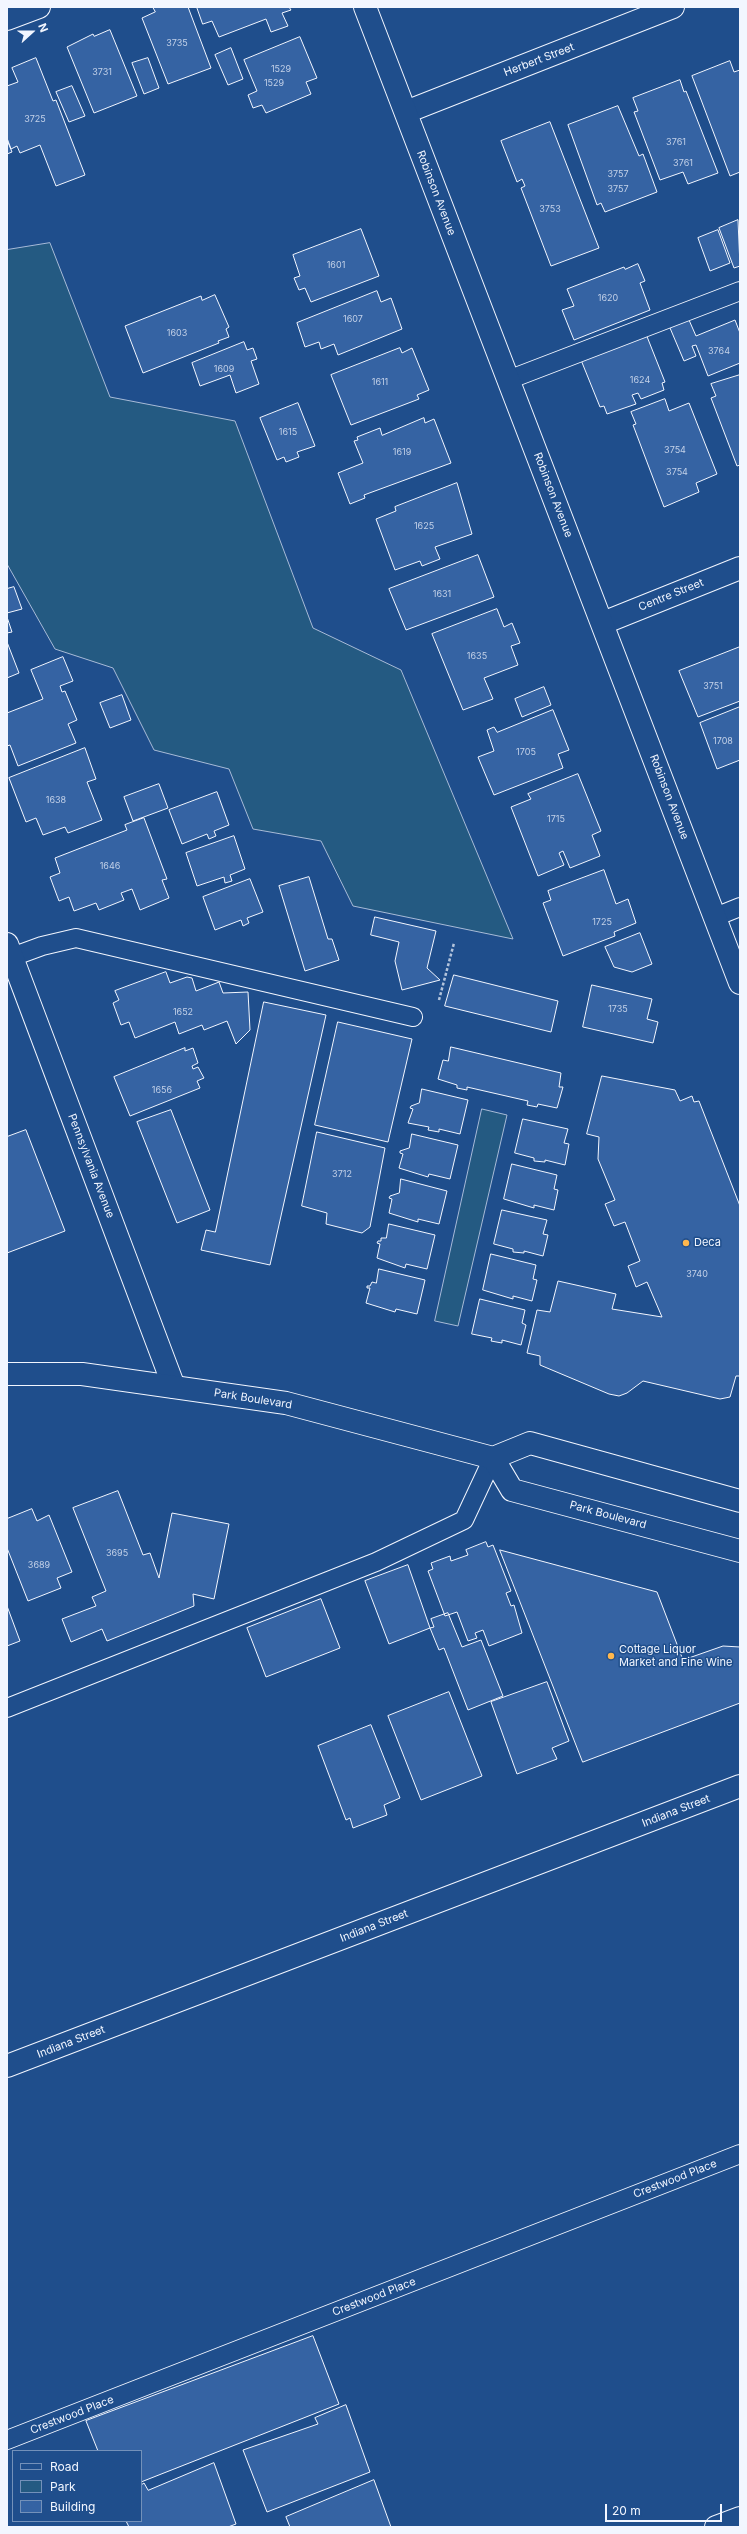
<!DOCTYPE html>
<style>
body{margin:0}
#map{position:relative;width:747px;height:2534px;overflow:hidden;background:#1f4e8c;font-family:Inter,sans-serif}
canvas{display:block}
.frame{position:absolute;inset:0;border:8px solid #f2f6ff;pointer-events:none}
.legend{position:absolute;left:12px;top:2450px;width:130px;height:72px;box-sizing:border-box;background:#1f4e8c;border:1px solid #7391ba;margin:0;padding:5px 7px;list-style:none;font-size:12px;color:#f2f6ff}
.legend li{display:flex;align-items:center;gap:8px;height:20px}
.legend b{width:20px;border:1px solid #7391ba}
.north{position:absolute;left:12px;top:12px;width:40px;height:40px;-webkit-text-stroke:3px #1f4e8c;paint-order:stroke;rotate:69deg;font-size:11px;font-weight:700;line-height:16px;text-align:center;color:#f2f6ff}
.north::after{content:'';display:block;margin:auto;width:14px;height:18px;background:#f2f6ff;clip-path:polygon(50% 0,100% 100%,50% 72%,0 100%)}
.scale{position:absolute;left:605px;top:2504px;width:117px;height:18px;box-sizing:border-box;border:2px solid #f2f6ff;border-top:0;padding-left:5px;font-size:12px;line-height:14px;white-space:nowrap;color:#f2f6ff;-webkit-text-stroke:3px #1f4e8c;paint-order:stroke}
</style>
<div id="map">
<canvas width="747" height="2534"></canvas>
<div class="frame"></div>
<ul class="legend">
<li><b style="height:5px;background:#1f4e8c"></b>Road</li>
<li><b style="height:11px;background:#245a82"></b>Park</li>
<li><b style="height:11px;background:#3563a3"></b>Building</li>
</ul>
<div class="north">N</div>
<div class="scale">20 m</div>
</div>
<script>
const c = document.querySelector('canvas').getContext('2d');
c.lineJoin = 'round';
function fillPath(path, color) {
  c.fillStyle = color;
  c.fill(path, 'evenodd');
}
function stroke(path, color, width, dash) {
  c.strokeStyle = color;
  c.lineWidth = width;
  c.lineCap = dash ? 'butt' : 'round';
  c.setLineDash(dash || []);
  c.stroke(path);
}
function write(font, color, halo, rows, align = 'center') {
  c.font = font + ' Inter,sans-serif';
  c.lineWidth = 3;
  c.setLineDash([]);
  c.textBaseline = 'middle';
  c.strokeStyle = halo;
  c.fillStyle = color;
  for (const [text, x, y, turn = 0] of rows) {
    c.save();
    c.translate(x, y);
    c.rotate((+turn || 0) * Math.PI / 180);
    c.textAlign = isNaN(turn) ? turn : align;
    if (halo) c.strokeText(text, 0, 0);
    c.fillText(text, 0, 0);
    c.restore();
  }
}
const green = new Path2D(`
 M50,243L110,397L235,421L313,628L401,670L513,939L353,906L321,841L253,829L229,769L154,750L113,668L55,649L7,564V250Z
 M482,1109L507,1115L458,1326L435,1321Z`);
fillPath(green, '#245a82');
stroke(green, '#a8bbd7', 1);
const building = new Path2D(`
 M153,7H188L211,68L168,84L142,18L155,12Z
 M197,7H289L291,10L282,13L288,26L271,32L266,19L219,37L212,21L203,24Z
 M110,30L137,96L94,113L67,47L93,34L94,36Z
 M300,37L317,78L306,82L311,94L266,113L262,105L253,108L248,95L257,91L244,60Z
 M231,48L243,79L228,85L215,55Z
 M36,58L53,101L56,100L85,175L56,186L40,145L20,153L17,146L11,149L7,138V86L18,82L12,68Z
 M148,58L159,88L144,94L132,63Z
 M730,61L734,72L740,70V172L730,176L692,76Z
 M680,80L684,92L686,91L718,173L688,184L683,172L660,180L634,112L638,111L633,98Z
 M72,86L85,116L69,122L56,92Z
 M618,106L639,156L643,154L657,192L605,212L601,203L597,205L568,125Z
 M550,122L599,248L551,266L521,188L525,186L522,179L517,182L501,141Z
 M7,140L12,152L7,154Z
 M738,220L740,266L734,268L719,228Z
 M361,229L379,276L311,302L305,288L299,290L294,278L300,276L293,255Z
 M718,230L730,263L710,271L698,238Z
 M638,264L645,281L640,283L650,310L574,340L562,310L574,306L567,289L624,267L625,269Z
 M377,291L381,302L391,298L402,329L338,355L334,344L321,349L319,342L305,347L297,323Z
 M215,295L229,327L226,329L229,337L218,341L219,343L143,373L125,326L201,296L202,300Z
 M689,320L696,336L735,320L740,333V363L708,376L696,345L692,346L696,356L684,361L670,328Z
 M646,334L665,382L662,383L664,390L641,399L638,393L632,395L636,404L607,414L604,406L600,407L581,360Z
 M244,342L247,350L253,348L257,359L251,361L259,384L236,393L230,375L200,386L192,363Z
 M400,348L402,353L412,348L429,390L417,395L419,399L351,425L331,375Z
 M740,375V465L737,466L711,398L716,396L711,384Z
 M665,399L669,411L689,403L717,474L696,483L699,492L664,507L633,425L636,424L631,412Z
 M298,403L315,446L297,452L299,457L286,462L284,457L277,460L260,418Z
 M424,418L425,423L434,419L451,463L364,495L365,498L350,504L338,473L363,463L354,441L358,440L357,437L380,428L382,435Z
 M457,483L472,534L435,547L440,559L422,566L420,561L395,570L376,519L396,511L395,507Z
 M478,555L494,597L406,630L389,589Z
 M14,587L22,609L7,613V589Z
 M497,609L504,627L512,623L520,643L511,646L518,665L484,678L493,699L463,710L432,634Z
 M7,617L12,632L7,633Z
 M7,642L19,673L7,678Z
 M740,647V701L698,717L679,671Z
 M63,657L73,681L60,686L62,692L65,691L77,720L68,724L76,743L18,766L10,745L7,746V713L43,699L31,670Z
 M544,687L551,705L522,717L515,699Z
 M122,695L131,720L110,728L100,703Z
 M740,707V760L717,769L700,723Z
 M553,710L569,750L558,754L563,768L494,795L478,757L494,751L487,730L494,727L497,732Z
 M85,748L96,779L87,782L102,820L68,833L65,827L43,835L36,818L26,822L9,778Z
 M578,774L601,831L592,835L600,856L570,868L563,851L559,853L564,865L538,876L511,807L531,799L528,794Z
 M159,784L168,808L133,821L124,797Z
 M217,792L229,825L214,831L216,836L209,839L207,834L182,844L169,810Z
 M144,818L167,879L162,880L169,898L140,910L132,889L121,893L124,900L99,910L96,903L74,911L69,897L59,901L50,877L60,873L55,858L127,830L125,825Z
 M234,836L245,869L230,875L232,881L225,883L224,877L197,886L186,853Z
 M604,870L616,904L628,899L636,923L614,932L615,936L563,956L543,903L551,900L548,891Z
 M309,877L328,939H332L339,960L305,971L279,886Z
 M250,879L263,912L247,918L249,923L243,926L241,920L215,930L203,897Z
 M375,917L436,931L427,968L440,980L402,990L395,961L399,942L371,935Z
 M640,933L652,964L632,972L614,967L605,947Z
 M166,972L170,983L187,977L192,978L196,991L219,982L223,993L248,992L250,1030L236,1044L227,1021L204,1030L202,1025L179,1034L175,1022L135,1038L129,1022L121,1025L113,1003L119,1000L115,991Z
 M454,975L558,1001L551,1032L445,1006Z
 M592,985L652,999L647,1019L658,1022L653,1043L583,1027Z
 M264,1002L326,1015L270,1265L201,1250L206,1230L215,1232Z
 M338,1022L412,1039L388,1142L315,1125Z
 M451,1047L561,1073L559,1087H563L557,1108L538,1104L537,1107L527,1105L528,1101L467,1087V1090L457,1088V1085L438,1079L443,1060L448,1061Z
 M185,1048V1051L193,1048L198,1063L192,1066L193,1069L198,1067L204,1078L197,1081L200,1088L130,1116L114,1077Z
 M602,1076L675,1090L680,1101L692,1096L694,1102L699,1101L740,1206V1376H736L730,1397L720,1399L643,1381L627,1393L619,1396L609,1394L540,1365V1356L527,1353L537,1310L550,1312L558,1281L616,1294L612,1309L662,1317L647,1282L636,1287L628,1266L640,1261L625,1222L614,1226L605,1204L615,1200L598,1159L599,1137L587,1134Z
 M422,1089L468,1100L460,1134L439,1129V1132L428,1130L429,1127L408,1123L413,1109L410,1108L411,1106L419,1103Z
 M171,1110L210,1210L177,1223L137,1122Z
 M523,1119L568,1129L564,1143L569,1144L565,1165L545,1160V1162L534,1161V1158L515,1153Z
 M26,1130L65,1231L7,1253V1137Z
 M317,1132L385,1148L370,1227L362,1233L326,1224L327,1213L302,1206Z
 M412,1134L458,1145L450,1179L429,1174L428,1177L399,1168L403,1154L400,1153V1151L409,1148Z
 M512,1164L557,1175L554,1189L558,1190L554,1210L534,1205V1208L504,1199Z
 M401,1179L447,1191L439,1224L418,1219V1222L389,1213L392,1199L389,1198L390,1196L399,1193Z
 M502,1210L547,1220L543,1234L548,1235L543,1256L524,1251V1253L513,1252V1249L494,1244Z
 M389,1224L435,1235L427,1269L406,1264L405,1268L377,1258L380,1244L377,1243L378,1241H381V1238H386Z
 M491,1254L536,1265L533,1279L537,1280L532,1301L513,1296V1299L483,1290Z
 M379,1269L425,1280L417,1314L396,1309L395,1312L366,1303L370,1288H367V1286H370L372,1282L376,1283Z
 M480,1299L525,1310L522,1323L526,1325L521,1345L502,1340V1343L491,1341L492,1338L472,1334Z
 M118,1491L143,1555L150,1553L159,1578L172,1513L229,1524L214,1599L193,1594L194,1606L107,1641L102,1629L71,1642L62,1619L96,1606L92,1597L106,1591L73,1508Z
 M32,1509L37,1521L49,1515L72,1572L57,1578L61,1588L28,1601L7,1548V1519Z
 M486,1542L488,1547L493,1545L511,1591L506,1593L511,1606L514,1605L522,1633L489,1646L483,1630L475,1633L477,1638L468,1641L457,1612L445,1616L428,1571L433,1569L431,1563L450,1556L451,1561L468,1555L466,1550Z
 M500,1550L657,1592L683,1660L723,1646L740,1647V1703L583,1762Z
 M408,1565L430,1628L389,1644L365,1581Z
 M321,1599L340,1648L266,1677L247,1628Z
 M7,1606L20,1641L7,1646Z
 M448,1613L462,1647L481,1640L503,1696L468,1710L444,1648L439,1650L430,1628L434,1627L431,1619Z
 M547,1682L569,1741L552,1748L557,1759L517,1774L491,1702Z
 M449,1692L482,1776L421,1800L388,1716Z
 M371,1725L400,1798L384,1805L387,1815L353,1828L350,1818L346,1820L318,1746Z
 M313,2336L339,2404L141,2482V2451H98L86,2421Z
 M346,2405L370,2472L267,2512L243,2450L318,2424L315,2418Z
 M214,2463L236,2524L228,2527H129L126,2521H141V2485L144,2483L148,2490Z
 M374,2480L391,2527H290L286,2517Z`);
fillPath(building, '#3563a3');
stroke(building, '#f2f6ff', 1);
const lane = new Path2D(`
 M508,380L740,291
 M715,917L740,907
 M12,957L42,946L76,938L413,1017
 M7,1708L376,1562L464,1520L493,1458
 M7,2440L740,2154`);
const street = new Path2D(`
 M7,19L39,7
 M406,112L673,7
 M603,623L740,568
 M7,944L174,1387
 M7,2066L740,1786
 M716,2527L740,2518`);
const secondary = new Path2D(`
 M365,7L740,983`);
const primary = new Path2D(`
 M7,1374H82L286,1403L493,1458L530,1443L740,1501
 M493,1458L512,1490L740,1551`);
stroke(lane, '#f2f6ff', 20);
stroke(street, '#f2f6ff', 24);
stroke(secondary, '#f2f6ff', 24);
stroke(primary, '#f2f6ff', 24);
stroke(new Path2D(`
 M439,1000L454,943`), '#b3c4dc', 2.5, [3, 2]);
stroke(lane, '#1f4e8c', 18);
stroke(street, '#1f4e8c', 22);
stroke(secondary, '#1f4e8c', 22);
stroke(primary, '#1f4e8c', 22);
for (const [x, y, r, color] of [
 [686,1243,4,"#ffb74d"],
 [611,1656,4,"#ffb74d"]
]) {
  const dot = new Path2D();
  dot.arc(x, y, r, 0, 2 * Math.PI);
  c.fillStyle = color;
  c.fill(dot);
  stroke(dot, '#1f4e8c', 1.5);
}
write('9px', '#c3d1e8', null, [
 ["3735",177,43],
 ["1529",281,69],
 ["3731",102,72],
 ["1529",274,83],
 ["3725",35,119],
 ["3761",676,142],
 ["3761",683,163],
 ["3757",618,174],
 ["3757",618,189],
 ["3753",550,209],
 ["1601",336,265],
 ["1620",608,298],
 ["1607",353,319],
 ["1603",177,333],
 ["3764",719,351],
 ["1609",224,369],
 ["1624",640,380],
 ["1611",380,382],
 ["1615",288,432],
 ["3754",675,450],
 ["1619",402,452],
 ["3754",677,472],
 ["1625",424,526],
 ["1631",442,594],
 ["1635",477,656],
 ["3751",713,686],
 ["1708",723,741],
 ["1705",526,752],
 ["1638",56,800],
 ["1715",556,819],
 ["1646",110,866],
 ["1725",602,922],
 ["1735",618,1009],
 ["1652",183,1012],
 ["1656",162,1090],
 ["3712",342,1174],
 ["3740",697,1274],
 ["3695",117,1553],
 ["3689",39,1565]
]);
write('11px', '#f2f6ff', '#1f4e8c', [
 ["Herbert Street",539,60,-21],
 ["Robinson Avenue",436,193,69],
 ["Robinson Avenue",553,495,69],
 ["Centre Street",671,595,-22],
 ["Robinson Avenue",669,797,69],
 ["Pennsylvania Avenue",91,1166,69],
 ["Park Boulevard",253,1399,9],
 ["Park Boulevard",608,1515,15],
 ["Indiana Street",676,1811,-21],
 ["Indiana Street",374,1926,-21],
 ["Indiana Street",71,2042,-21],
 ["Crestwood Place",675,2179,-21],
 ["Crestwood Place",374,2297,-21],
 ["Crestwood Place",72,2415,-21]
]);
write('11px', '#f2f6ff', '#1f4e8c', [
 ["Deca",694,1243],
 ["Cottage Liquor",619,1650],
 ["Market and Fine Wine",619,1663]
], 'left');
</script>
